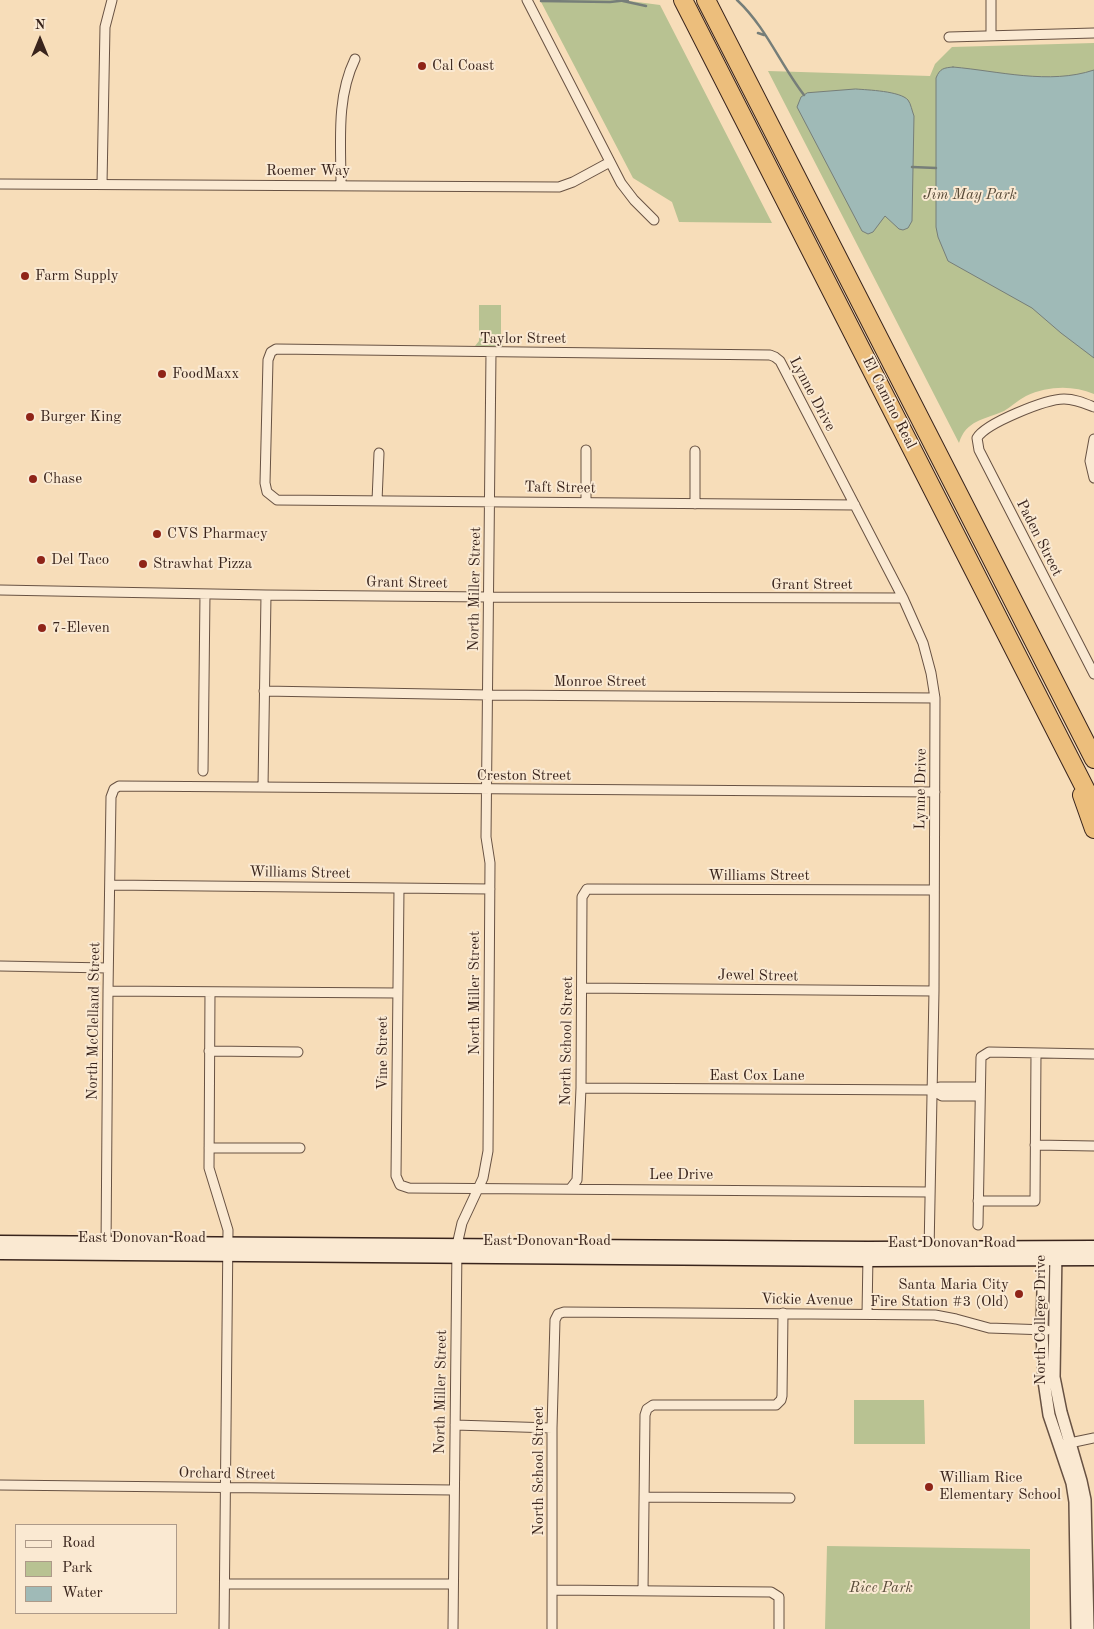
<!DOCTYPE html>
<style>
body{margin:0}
#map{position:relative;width:1094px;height:1629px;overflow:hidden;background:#f7ddb9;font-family:"Old Standard TT",serif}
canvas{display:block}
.legend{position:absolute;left:15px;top:1524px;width:162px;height:90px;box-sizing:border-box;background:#fae9d2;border:1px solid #ad9a89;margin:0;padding:6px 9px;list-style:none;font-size:15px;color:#39241c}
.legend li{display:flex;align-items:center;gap:10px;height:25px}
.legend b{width:25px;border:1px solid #ad9a89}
.north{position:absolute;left:15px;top:15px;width:50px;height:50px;-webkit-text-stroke:4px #fae9d2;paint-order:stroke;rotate:0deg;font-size:14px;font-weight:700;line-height:20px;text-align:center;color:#39241c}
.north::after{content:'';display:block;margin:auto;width:18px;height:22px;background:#39241c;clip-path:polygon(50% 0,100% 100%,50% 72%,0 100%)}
</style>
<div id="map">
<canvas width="1094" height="1629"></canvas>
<ul class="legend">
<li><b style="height:6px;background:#fae9d2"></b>Road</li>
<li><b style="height:14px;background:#b8c292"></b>Park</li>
<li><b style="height:14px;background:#9fbab7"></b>Water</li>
</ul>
<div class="north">N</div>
</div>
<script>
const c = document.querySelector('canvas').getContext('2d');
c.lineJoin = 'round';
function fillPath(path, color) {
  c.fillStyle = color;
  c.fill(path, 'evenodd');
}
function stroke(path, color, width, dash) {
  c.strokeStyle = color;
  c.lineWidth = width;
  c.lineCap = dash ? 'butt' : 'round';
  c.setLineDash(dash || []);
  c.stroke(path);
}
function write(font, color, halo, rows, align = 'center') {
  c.font = font + ' "Old Standard TT",serif';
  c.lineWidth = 4;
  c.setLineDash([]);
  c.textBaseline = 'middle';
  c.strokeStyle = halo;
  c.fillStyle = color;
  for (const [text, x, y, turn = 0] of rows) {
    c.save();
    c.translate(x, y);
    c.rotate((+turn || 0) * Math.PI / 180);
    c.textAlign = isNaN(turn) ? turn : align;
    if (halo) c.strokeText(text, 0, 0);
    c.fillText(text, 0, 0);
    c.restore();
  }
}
fillPath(new Path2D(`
 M540,0H622L660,5L772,223L679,222L672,202L633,178Z
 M1094,43V394C1072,385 1048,386 1026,396C1018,400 1011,407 1004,411C984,420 966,420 959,443L768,71L930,76L935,64L952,47Z
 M479,305H501V335L503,346H475L479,341Z
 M854,1400H924L925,1444H854Z
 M827,1546L1030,1549V1629H825Z`), '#b8c292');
const water = new Path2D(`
 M953,67C999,71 1049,85 1094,70V358L1061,333L1032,308L948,261L938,237L936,227V78C940,68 944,68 953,67Z
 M856,89C868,90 900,91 908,100C911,104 912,111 914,116L912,221L908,228L903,230L899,229L885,216L873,232L868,234L862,231L797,107L801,97L807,93Z`);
fillPath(water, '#9fbab7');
stroke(water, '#767e79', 1);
stroke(new Path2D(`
 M737,0C766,27 780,64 804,95
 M541,1L610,2L628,0
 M623,1L646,6
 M758,33L764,35
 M912,167L936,168`), '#767e79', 2.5);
const minor = new Path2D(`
 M527,0L621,183L634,200L654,220
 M991,0V36
 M949,37L1094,33
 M0,184L559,187L573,182L610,162
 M102,184L105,27L112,0
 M341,185C341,143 336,98 355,59
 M1094,407C1084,403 1075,399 1064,399C1046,399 986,423 977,438L979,450L1094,674
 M1094,439L1090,461L1094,478
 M586,450V502
 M695,451V504
 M377,501L379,453
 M855,505L277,500L267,492L265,483L268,360L271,352L276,349L770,355L775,357L780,361L903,598L923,643L931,673L935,698L934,991L929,1252
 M0,590L266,595L489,597L903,598
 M264,691L488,695L935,698
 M203,771L205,594
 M263,787L266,595
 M110,885L490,889
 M399,889L396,1176L400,1185L409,1188L930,1192
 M0,966L108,968
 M582,988L934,991
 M108,991L397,993
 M210,992L209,1168L228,1230L224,1629
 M209,1051L298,1052
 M581,1088L932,1090L940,1087H979
 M932,1090L942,1096H979
 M1035,1145L1094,1146
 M209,1148H300
 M571,1188L577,1180L581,1088L582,897L587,889L934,890
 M978,1201H1035L1036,1053
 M978,1225L981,1057L989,1052L1094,1054
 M106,1248L108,991L111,797L114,789L119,786L935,792
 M867,1314L868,1256
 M455,1425L552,1428
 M1065,1444L1094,1438
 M0,1485L453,1490
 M644,1497L790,1498
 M225,1584H453
 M553,1590L771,1592L779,1597V1629
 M643,1591L645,1415L647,1409L653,1405H776L781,1400L782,1396L783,1313
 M453,1629L457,1245L462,1223L483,1178L488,1151L490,863L486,837L491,352
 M552,1629V1428L555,1320L558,1314L564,1312L935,1315L956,1319L989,1328L1047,1330`);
const tertiary = new Path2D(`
 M1056,1250L1054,1377L1061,1412L1081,1481L1085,1500L1088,1629
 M1044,1252L1042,1330L1044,1381L1049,1415L1072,1483L1075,1502L1077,1629`);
const secondary = new Path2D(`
 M0,1242L868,1248L1094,1247
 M0,1253L868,1260L1094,1259`);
const motorway = new Path2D(`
 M683,0L1094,806
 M706,0L1094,759
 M1082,795L1094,829`);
stroke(minor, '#685243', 11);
stroke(tertiary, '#685243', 14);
stroke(secondary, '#39241c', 15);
stroke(motorway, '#39241c', 20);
stroke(minor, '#fae9d2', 9);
stroke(tertiary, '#fae9d2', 11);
stroke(secondary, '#fae9d2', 12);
stroke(motorway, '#ecbe7c', 18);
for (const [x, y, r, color] of [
 [422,66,5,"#8f2418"],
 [25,276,5,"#8f2418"],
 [162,374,5,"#8f2418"],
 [30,417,5,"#8f2418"],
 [33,479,5,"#8f2418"],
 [157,534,5,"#8f2418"],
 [41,560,5,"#8f2418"],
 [143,564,5,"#8f2418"],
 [42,628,5,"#8f2418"],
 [1019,1294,5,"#8f2418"],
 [929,1487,5,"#8f2418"]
]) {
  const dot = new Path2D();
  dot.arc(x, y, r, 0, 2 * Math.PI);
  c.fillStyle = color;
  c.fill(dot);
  stroke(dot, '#fae9d2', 2);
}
write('15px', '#39241c', '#fae9d2', [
 ["Cal Coast",432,66],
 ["Farm Supply",35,276],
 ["FoodMaxx",172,374],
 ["Burger King",40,417],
 ["Chase",43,479],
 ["CVS Pharmacy",167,534],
 ["Del Taco",51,560],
 ["Strawhat Pizza",153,564],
 ["7-Eleven",52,628],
 ["Santa Maria City",1009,1285,"right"],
 ["Fire Station #3 (Old)",1009,1302,"right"],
 ["William Rice",939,1478],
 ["Elementary School",939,1495]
], 'left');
write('15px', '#39241c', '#fae9d2', [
 ["Roemer Way",308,171],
 ["Taylor Street",523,339],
 ["Lynne Drive",812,394,62],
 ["El Camino Real",889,403,63],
 ["Taft Street",560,488,1],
 ["Paden Street",1039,538,63],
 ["Grant Street",407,583,1],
 ["Grant Street",812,585],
 ["North Miller Street",475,589,-89],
 ["Monroe Street",600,682],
 ["Creston Street",524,776],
 ["Lynne Drive",921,789,-89],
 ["Williams Street",300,873,1],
 ["Williams Street",759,876],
 ["Jewel Street",758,976,1],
 ["North Miller Street",475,993,-90],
 ["North McClelland Street",94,1021,-89],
 ["North School Street",567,1041,-89],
 ["Vine Street",383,1053,-90],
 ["East Cox Lane",757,1076],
 ["Lee Drive",681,1175],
 ["East Donovan Road",142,1238],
 ["East Donovan Road",547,1241],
 ["East Donovan Road",952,1243],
 ["Vickie Avenue",807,1300,1],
 ["North College Drive",1041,1320,-90],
 ["North Miller Street",441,1392,-89],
 ["North School Street",539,1471,-90],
 ["Orchard Street",227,1474,1]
]);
write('italic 15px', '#594c3a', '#fae9d2', [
 ["Jim May Park",970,195],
 ["Rice Park",881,1588]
]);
</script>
